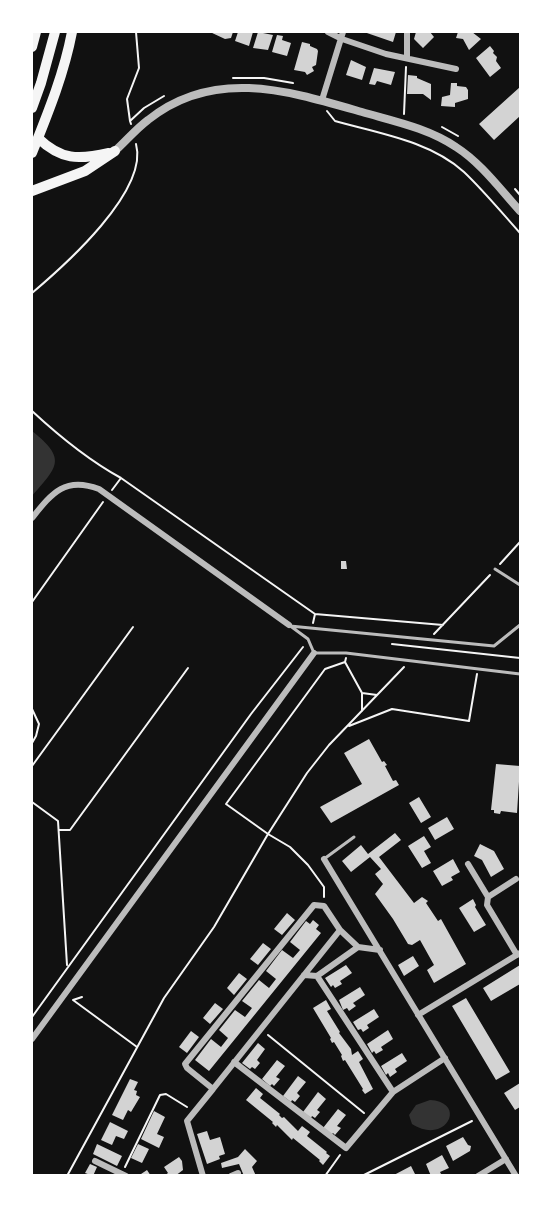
<!DOCTYPE html>
<style>
body{margin:0}
#map{position:relative;width:552px;height:1207px;overflow:hidden;background:#111;font-family:Manrope,sans-serif}
canvas{display:block}
.frame{position:absolute;inset:0;border:33px solid #fff;pointer-events:none}
</style>
<div id="map">
<canvas width="552" height="1207"></canvas>
<div class="frame"></div>
</div>
<script>
const c = document.querySelector('canvas').getContext('2d');
c.lineJoin = 'round';
function fillPath(path, color) {
  c.fillStyle = color;
  c.fill(path, 'evenodd');
}
function stroke(path, color, width, dash) {
  c.strokeStyle = color;
  c.lineWidth = width;
  c.lineCap = dash ? 'butt' : 'round';
  c.setLineDash(dash || []);
  c.stroke(path);
}
fillPath(new Path2D(`
 M32,431C67,459 58,466 32,496Z
 M430,1100C468,1102 446,1146 412,1124L409,1115L416,1105Z`), '#333');
fillPath(new Path2D(`
 M210,32H233L231,38L225,39Z
 M238,32H253L249,46L235,41Z
 M258,32L273,35L268,50L253,48Z
 M364,32H396L393,42Z
 M416,32H430L434,37L423,48L414,39Z
 M458,32H472L481,39L469,50L463,39L456,38Z
 M277,35L283,36L282,40L291,43L287,56L272,52Z
 M302,42L310,44V46L317,49L318,51L316,65L312,67L314,71L307,75L305,72L294,70Z
 M490,46L494,51L493,53L497,57L496,61L501,68L490,77L476,58Z
 M351,60L366,67L362,80L346,75Z
 M374,68L395,72L391,85L377,81L375,85L369,84Z
 M408,75L417,76V78L431,84V100L423,94H407Z
 M451,83H457V86L466,87L468,90V99L455,103V107L441,106L442,97L450,95Z
 M520,87V116L494,140L479,124Z
 M341,561H346L347,569H341Z
 M369,739L382,762L384,761L387,765L385,766L393,781L396,780L399,785L331,823L320,807L362,784L344,753Z
 M496,764L520,766L517,813L501,811L500,814L494,813V810H491Z
 M419,797L431,817L421,823L409,803Z
 M447,817L454,829L435,840L428,828Z
 M395,833L401,840L379,857L414,903L422,897L428,901L426,903L438,921L441,919L466,964L434,983L427,970L434,965L420,940L412,945L408,944L393,919L375,894L383,884L375,874L381,869L370,857L351,872L342,861L361,845L368,854Z
 M424,836L431,847L424,851L431,863L422,868L408,846Z
 M480,844L494,851L504,869L491,877L482,860L474,856Z
 M453,859L460,872L451,877L453,880L442,886L433,871Z
 M473,899L476,905L475,907L486,925L474,932L459,908Z
 M287,913L295,920L282,935L274,929Z
 M313,920L319,925L316,929L321,933L209,1071L195,1060L211,1039L221,1047L228,1038L219,1030L235,1010L245,1017L252,1008L242,1001L259,980L269,988L276,979L266,971L282,950L293,958L300,950L290,942L306,921L310,924Z
 M263,943L271,949L258,965L250,959Z
 M413,956L419,966L404,976L398,965Z
 M346,965L352,973L340,981L342,984L335,988L333,985L331,987L325,978Z
 M520,965V984L491,1001L483,988Z
 M239,973L247,979L234,995L227,988Z
 M360,987L365,995L353,1003L356,1006L349,1011L347,1008L343,1010L339,1000Z
 M466,998L510,1072L496,1080L452,1006Z
 M326,1000L331,1009L327,1011L340,1032L339,1033L351,1049L352,1055L358,1051L363,1059L359,1062L373,1089L365,1094L362,1090L363,1089L345,1060L343,1061L341,1056L342,1055L334,1042L332,1043L330,1039L331,1038L313,1008Z
 M215,1003L223,1009L210,1024L203,1018Z
 M374,1009L379,1017L367,1025L369,1028L363,1032L361,1029L358,1030L353,1022Z
 M388,1030L393,1039L381,1047L383,1050L376,1054L374,1051L372,1053L367,1044Z
 M191,1031L199,1037L187,1053L179,1047Z
 M258,1043L265,1049L257,1060L260,1063L255,1069L252,1067L250,1069L242,1063Z
 M402,1053L407,1061L395,1069L397,1072L390,1077L388,1073L386,1075L381,1066Z
 M277,1060L285,1066L276,1077L280,1079L274,1086L272,1084L270,1086L262,1079Z
 M298,1076L306,1082L297,1093L300,1096L295,1102L292,1100L291,1102L283,1096Z
 M130,1079L138,1082L134,1090L137,1091L136,1095L140,1097L131,1112L128,1110L123,1120L112,1115Z
 M520,1083V1107L515,1110L504,1093Z
 M256,1088L263,1094L260,1098L280,1114L279,1115L282,1118L284,1117L298,1131L302,1126L310,1132L307,1136L327,1152L326,1153L330,1156L323,1165L319,1161L320,1160L293,1138L292,1140L277,1125L276,1127L272,1123L273,1122L246,1100Z
 M318,1092L326,1099L317,1110L320,1112L315,1118L312,1116L311,1118L303,1112Z
 M338,1109L346,1115L337,1126L341,1128L335,1135L333,1133L331,1135L323,1128Z
 M154,1111L165,1117L157,1134L164,1137L159,1148L141,1139Z
 M110,1122L128,1131L124,1139L116,1136L112,1145L101,1140Z
 M207,1131L210,1140L220,1137L225,1154L219,1156L220,1159L207,1164L197,1134Z
 M463,1137L468,1145L471,1146L470,1151L453,1161L446,1146Z
 M97,1144L122,1156L117,1166L93,1154Z
 M138,1144L149,1149L142,1163L131,1158Z
 M245,1149L257,1161L252,1167L256,1176H244L239,1164L222,1168L221,1163L238,1157Z
 M442,1155L449,1168L440,1172L441,1174L438,1176H431L426,1164Z
 M179,1157L182,1161L183,1170L175,1176H164L168,1173L164,1167Z
 M90,1164L97,1167L93,1176L85,1173Z
 M411,1166L416,1176H392Z
 M147,1170L151,1176H138Z`), '#d3d3d3');
stroke(new Path2D(`
 M233,78H264L293,83
 M327,111L335,121C378,133 430,141 464,172C484,191 502,213 520,233
 M404,114L406,67
 M130,121L127,99L139,68L136,32
 M131,124L130,121L144,108L164,96
 M442,127L458,136
 M515,189L520,195
 M32,293C64,266 149,191 136,144
 M32,411C59,436 88,460 121,478L315,614L443,625
 M112,490L121,478
 M500,564L520,542
 M32,602L103,502
 M313,623L315,614
 M434,634L490,575
 M392,644L520,658
 M345,662L362,693V711
 M362,693L377,695
 M32,709L39,724L36,736L32,743
 M349,726L392,709L469,721L477,674
 M32,766L133,627
 M32,802L58,821L67,965
 M59,830H70L188,668
 M324,897V887L308,865L290,847L268,834L226,804L325,669L345,662L346,658
 M73,1000L137,1047
 M73,1000L82,997
 M32,1017L251,714L303,647
 M268,1035L364,1113
 M125,1167L160,1095L166,1094L187,1107
 M67,1176L164,998L214,927L268,834L307,773L329,745L404,667
 M325,1176L340,1155
 M362,1176L472,1121`), '#f5f5f5', 2);
stroke(new Path2D(`
 M495,569L520,585
 M289,625L308,639L314,653H346L520,674
 M290,626L494,646L520,625
 M324,859L354,837`), '#bcbcbc', 3);
stroke(new Path2D(`
 M328,32L342,39L386,54L456,69
 M407,58V32
 M322,100L343,32
 M32,518C52,493 65,476 99,489L289,625
 M324,859L516,1176
 M468,864L488,897
 M516,879L488,897L487,905L517,955
 M340,930L213,1089L187,1068L185,1064L314,905L324,906L340,930L358,947L380,950
 M304,975L317,976L358,947
 M317,976L393,1092
 M418,1015L520,953
 M32,1039L314,653
 M234,1062L346,1148L393,1092L445,1058
 M95,1161L126,1176
 M203,1176L187,1121L213,1089
 M231,1176L238,1173
 M478,1176L506,1159`), '#bcbcbc', 6);
stroke(new Path2D(`
 M115,151C126,141 136,129 148,120C214,67 289,91 362,112C393,121 428,128 456,147C481,163 500,189 520,211`), '#bcbcbc', 8);
stroke(new Path2D(`
 M32,47L36,32
 M32,108L41,83L55,32
 M38,138C61,160 78,160 109,153
 M32,153C48,113 64,74 72,32
 M32,191L85,171L115,151`), '#f5f5f5', 10);
</script>
